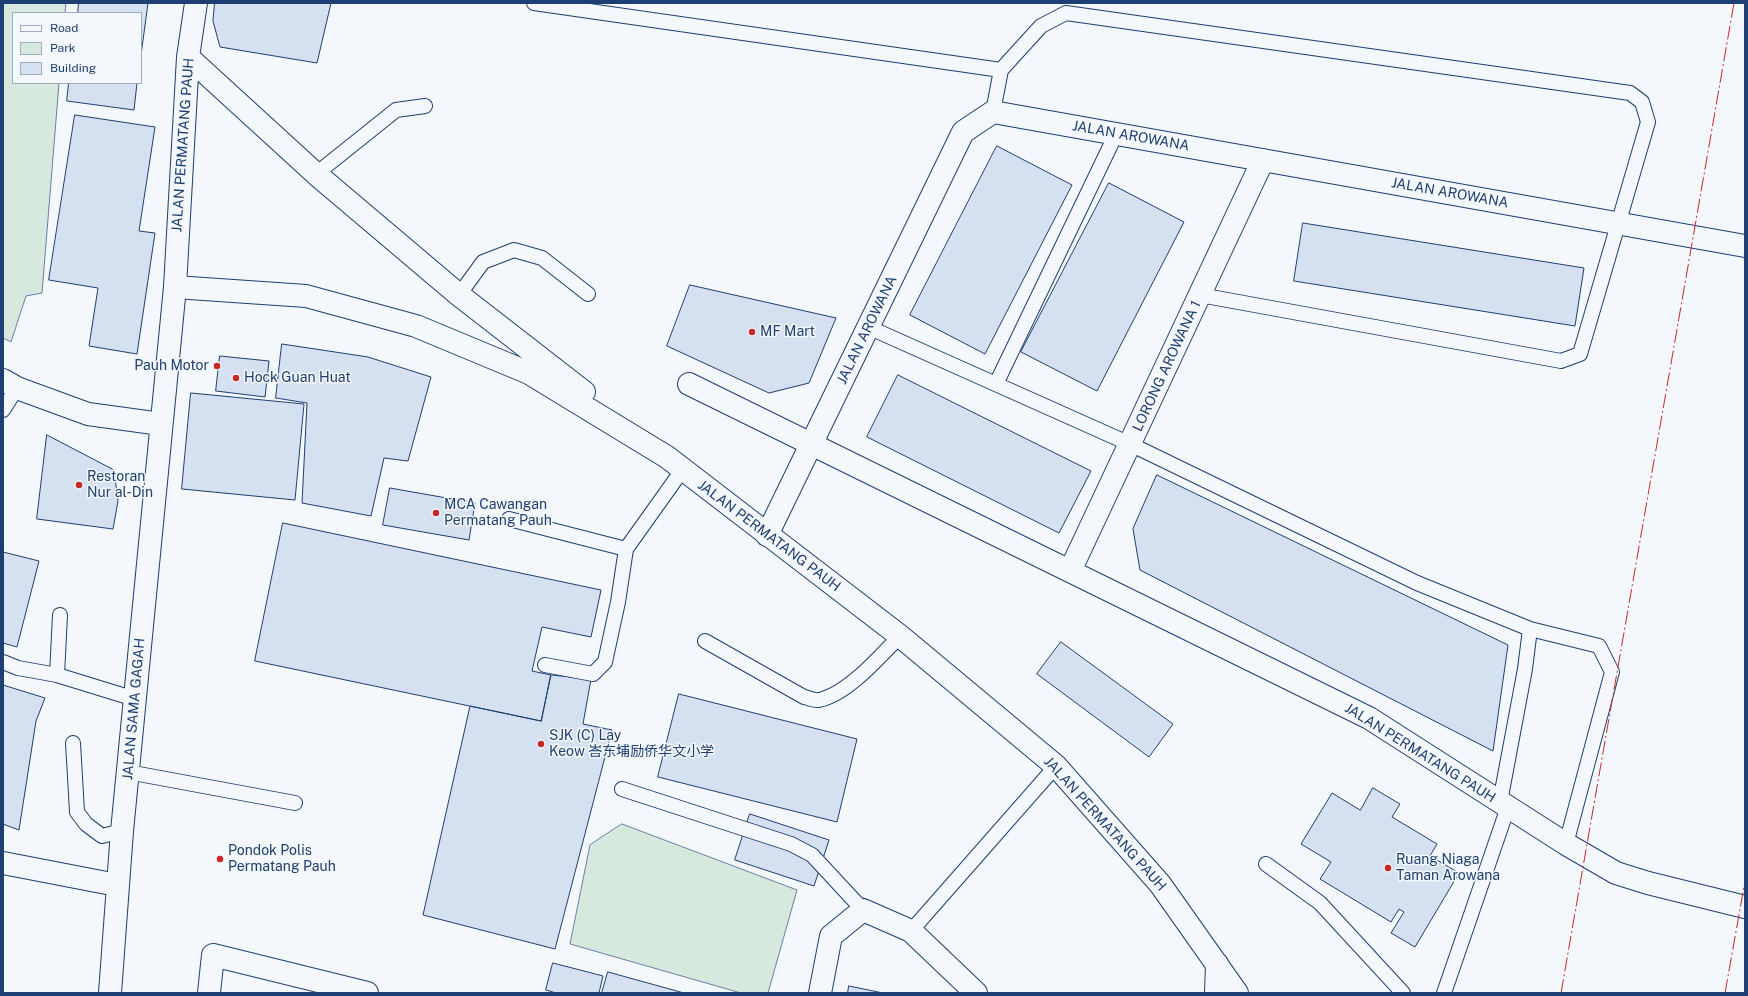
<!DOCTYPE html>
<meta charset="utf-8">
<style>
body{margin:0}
#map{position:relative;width:1748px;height:996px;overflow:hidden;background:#f4f7fb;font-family:"Public Sans",sans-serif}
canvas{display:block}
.frame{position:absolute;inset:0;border:4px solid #1d3f73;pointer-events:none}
.legend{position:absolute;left:12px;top:12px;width:130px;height:72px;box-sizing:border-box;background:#f4f7fb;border:1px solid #9eadc5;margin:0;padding:5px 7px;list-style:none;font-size:12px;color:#1d3f73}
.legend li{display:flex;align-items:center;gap:8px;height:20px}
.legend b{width:20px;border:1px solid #9eadc5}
</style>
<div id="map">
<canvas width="1748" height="996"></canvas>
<div class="frame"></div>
<ul class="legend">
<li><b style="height:5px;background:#f4f7fb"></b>Road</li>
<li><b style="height:11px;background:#d7e8df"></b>Park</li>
<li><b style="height:11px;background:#d5e0f0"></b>Building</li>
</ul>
</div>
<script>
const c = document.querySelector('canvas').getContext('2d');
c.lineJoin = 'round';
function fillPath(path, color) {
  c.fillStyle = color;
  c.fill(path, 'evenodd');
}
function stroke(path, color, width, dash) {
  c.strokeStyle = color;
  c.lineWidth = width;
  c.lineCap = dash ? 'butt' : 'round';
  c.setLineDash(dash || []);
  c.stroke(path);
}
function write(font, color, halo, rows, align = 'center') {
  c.font = font + ' "Public Sans","Noto Sans SC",sans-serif';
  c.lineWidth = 3;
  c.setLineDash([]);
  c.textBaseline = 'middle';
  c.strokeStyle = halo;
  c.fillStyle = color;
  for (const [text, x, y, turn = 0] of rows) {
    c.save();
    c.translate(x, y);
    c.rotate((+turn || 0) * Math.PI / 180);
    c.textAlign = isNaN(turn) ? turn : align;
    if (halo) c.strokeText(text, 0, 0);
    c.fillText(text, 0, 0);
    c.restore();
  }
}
const green = new Path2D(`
 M3,3H66L65,13H13V83H59L42,293L26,296L11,342L3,338Z
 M622,824L797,890L768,993H741L570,944L590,845Z`);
fillPath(green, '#d7e8df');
stroke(green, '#687fa3', 1);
const building = new Path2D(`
 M79,3H148L141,55V13H78Z
 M215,3H331L317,63L220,47L213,21Z
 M69,83H137L134,110L67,101Z
 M75,115L155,127L139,231L155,233L137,354L89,346L98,288L49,280Z
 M997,146L1072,185L985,354L910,315Z
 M1109,183L1184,222L1097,391L1021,352Z
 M1303,223L1584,268L1575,326L1294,281Z
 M690,285L836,318L809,383L769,393L667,346Z
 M282,344L368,357L431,377L408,461L384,458L371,516L302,503L307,403L276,398Z
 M220,356L269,361L265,397L216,391Z
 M898,375L1091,471L1059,533L867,437Z
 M191,393L304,404L295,500L182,489Z
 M47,435L114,470L118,501L113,529L37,519Z
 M1157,475L1508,645L1493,751L1140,570L1133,529Z
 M390,488L475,503L469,540L383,525Z
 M283,523L601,590L591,637L542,627L532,671L551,675L541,721L255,661Z
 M3,552L39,561L17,647L3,643Z
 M1061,642L1173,724L1149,757L1037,674Z
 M551,675L591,679L583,724L612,730L555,949L423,915L470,706L541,721Z
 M3,685L45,698L36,721L19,830L3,824Z
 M679,694L857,739L837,822L658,777Z
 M1373,788L1400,804L1392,817L1437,844L1430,856L1459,873L1415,947L1391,933L1404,912L1399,909L1391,922L1320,879L1331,862L1301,844L1332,793L1360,810Z
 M750,814L829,840L814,886L735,860Z
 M553,963L603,976L599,993H556L546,990Z
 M608,972L684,993H602Z
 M849,986L883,993H848Z`);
fillPath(building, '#d5e0f0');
stroke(building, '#1d3f73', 1);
const lane = new Path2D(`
 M534,3L1001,70L993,112
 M1001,70L1041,26L1066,13L1630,93L1642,102L1648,122L1580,354L1561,361L1200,295
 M316,174L396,110L425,106
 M459,295L483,262L514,250L542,258L588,294
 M868,327L1130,444L1417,583L1530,629L1599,646L1612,672L1566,844
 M996,384L1116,134
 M3,410L17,388
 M509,519L626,549
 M705,641L804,697C809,698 815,701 819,700C848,694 880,656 900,636
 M3,662L18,668L57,675L135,699
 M545,665L593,674L605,662L618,602L626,549L683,469
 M57,675L60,615
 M73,743L77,812L86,824L102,836L122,831
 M128,772L295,803
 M622,789L791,844L812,855L863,910
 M1500,802L1525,669L1530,629
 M1266,864L1320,903L1403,993
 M911,931L1056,766
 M1444,993L1508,807`);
const street = new Path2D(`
 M689,384L1369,718L1566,844L1616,873L1648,883L1745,907
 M767,535L963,132L993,112L1745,246
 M1070,571L1263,160
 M3,863L117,885
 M209,993L213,955L367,993
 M820,993L831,936L863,910L911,931L976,993
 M1216,993L1217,964`);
const secondary = new Path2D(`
 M3,380L17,388L88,414L161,424
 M110,993L122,831L175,287`);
const primary = new Path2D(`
 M196,3L188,57L175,287L306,296L416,326L529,373L667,457L900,636L1056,766L1160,884L1237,993
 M188,57L316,174L459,295L584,392`);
stroke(lane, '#1d3f73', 16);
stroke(street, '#1d3f73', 24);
stroke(secondary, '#1d3f73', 24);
stroke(primary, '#1d3f73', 24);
stroke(lane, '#f4f7fb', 14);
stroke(street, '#f4f7fb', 22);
stroke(secondary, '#f4f7fb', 22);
stroke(primary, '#f4f7fb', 22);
stroke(new Path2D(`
 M1561,993L1734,3
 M1725,993L1745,881`), '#c62828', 1, [14, 3, 2, 3]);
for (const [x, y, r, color] of [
 [752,332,4,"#c62828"],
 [217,366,4,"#c62828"],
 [236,378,4,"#c62828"],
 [79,485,4,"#c62828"],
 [436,513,4,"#c62828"],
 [541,744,4,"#c62828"],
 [220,859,4,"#c62828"],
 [1388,868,4,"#c62828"]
]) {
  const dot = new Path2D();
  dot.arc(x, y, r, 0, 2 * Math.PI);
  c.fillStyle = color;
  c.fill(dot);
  stroke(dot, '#f4f7fb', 1.5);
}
write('14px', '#1d3f73', '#f4f7fb', [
 ["JALAN AROWANA",1131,136,10],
 ["JALAN PERMATANG PAUH",183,145,-86],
 ["JALAN AROWANA",1450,193,10],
 ["JALAN AROWANA",867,330,-64],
 ["LORONG AROWANA 1",1167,366,-65],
 ["JALAN PERMATANG PAUH",769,536,37],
 ["JALAN SAMA GAGAH",134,709,-85],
 ["JALAN PERMATANG PAUH",1420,753,32],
 ["JALAN PERMATANG PAUH",1105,824,48]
]);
write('14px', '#1d3f73', '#f4f7fb', [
 ["MF Mart",760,332],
 ["Pauh Motor",209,366,"right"],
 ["Hock Guan Huat",244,378],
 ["Restoran",87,477],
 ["Nur al-Din",87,493],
 ["MCA Cawangan",444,505],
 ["Permatang Pauh",444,521],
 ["SJK (C) Lay",549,736],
 ["Keow 峇东埔励侨华文小学",549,752],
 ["Pondok Polis",228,851],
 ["Permatang Pauh",228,867],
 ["Ruang Niaga",1396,860],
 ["Taman Arowana",1396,876]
], 'left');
</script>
